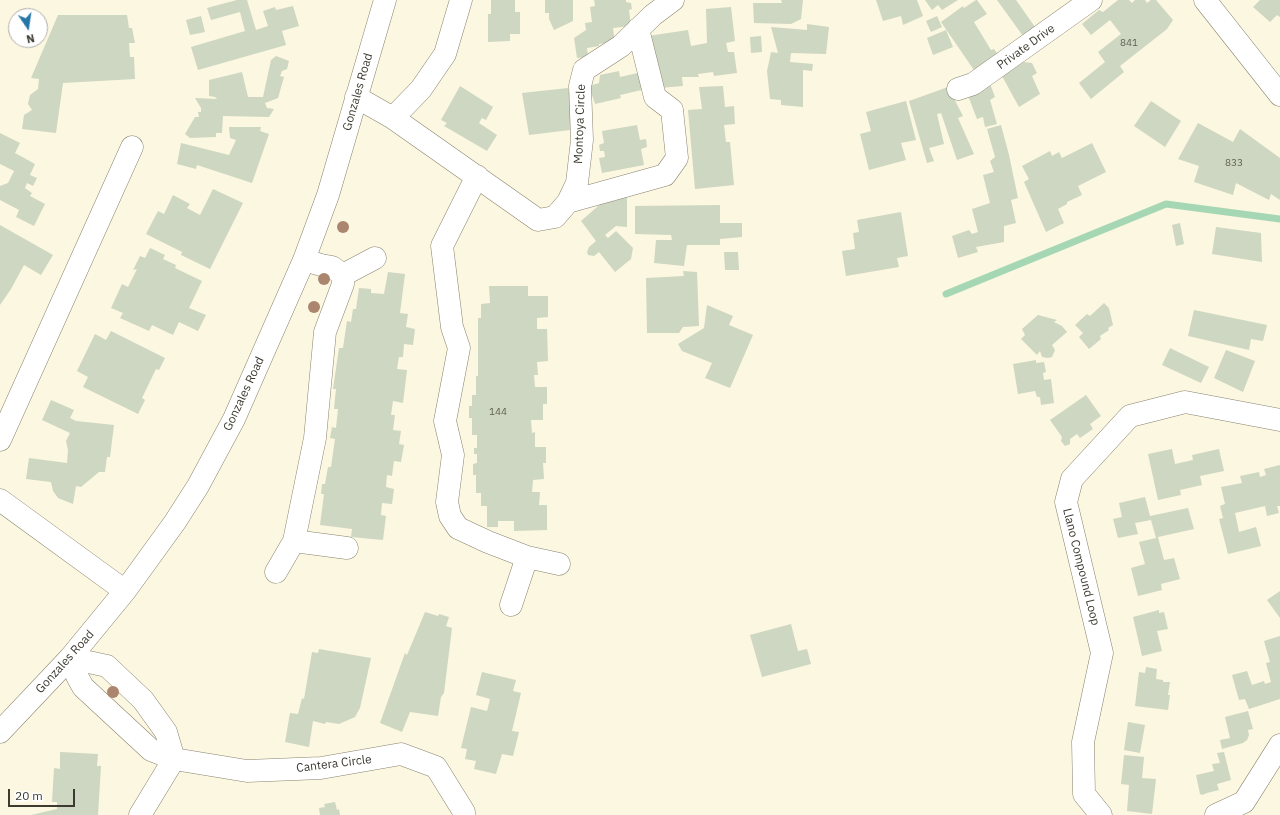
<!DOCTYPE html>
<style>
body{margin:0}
#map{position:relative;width:1280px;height:815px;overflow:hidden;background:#fcf7e0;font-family:"IBM Plex Sans",sans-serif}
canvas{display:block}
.north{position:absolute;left:8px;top:8px;width:40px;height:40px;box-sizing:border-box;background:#fff;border:1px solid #b1b0ad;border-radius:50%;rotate:167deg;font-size:11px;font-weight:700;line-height:16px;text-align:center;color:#3c3a31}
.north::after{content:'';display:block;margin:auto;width:14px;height:18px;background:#2676a8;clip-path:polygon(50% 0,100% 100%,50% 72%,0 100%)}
.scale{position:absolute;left:8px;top:789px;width:67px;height:18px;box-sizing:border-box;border:2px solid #3c3a31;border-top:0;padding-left:5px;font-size:12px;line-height:14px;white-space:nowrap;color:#3c3a31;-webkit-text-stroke:3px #fff;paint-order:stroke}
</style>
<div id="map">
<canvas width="1280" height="815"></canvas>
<div class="north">N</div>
<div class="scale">20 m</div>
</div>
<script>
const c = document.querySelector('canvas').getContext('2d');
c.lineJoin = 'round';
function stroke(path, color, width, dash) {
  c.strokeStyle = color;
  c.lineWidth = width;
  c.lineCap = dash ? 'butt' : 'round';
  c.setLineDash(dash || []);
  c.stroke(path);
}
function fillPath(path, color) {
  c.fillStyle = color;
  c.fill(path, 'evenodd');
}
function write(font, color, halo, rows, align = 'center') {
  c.font = font + ' "IBM Plex Sans",sans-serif';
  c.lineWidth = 3;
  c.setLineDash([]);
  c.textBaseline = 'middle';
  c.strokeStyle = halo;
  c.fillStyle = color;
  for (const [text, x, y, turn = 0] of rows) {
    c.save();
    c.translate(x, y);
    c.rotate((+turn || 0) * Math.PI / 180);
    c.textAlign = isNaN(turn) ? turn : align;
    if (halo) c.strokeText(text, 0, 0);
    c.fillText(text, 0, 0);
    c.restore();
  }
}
stroke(new Path2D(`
 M946,294L1166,204L1280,219`), '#a6d7b4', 7);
fillPath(new Path2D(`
 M237,0H247L256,30L268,26L263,11L275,7L276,10L293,6L299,26L282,31L286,45L198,70L191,47L245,31L240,12L211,20L207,8Z
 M491,0H515V12H520V34H510V41L488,42V14H491Z
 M545,0H573V21L554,30L549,19V13H545Z
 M594,0H626V2L631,3L632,9L629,10L631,26L613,28L615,42L599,44V46L587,48L588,57L577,58L574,38L586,30L585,23L592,22L590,7L595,6Z
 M781,0H803L801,19L791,24L754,23L753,3H782Z
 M876,0H917L923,16L903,25L901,16L883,21Z
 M925,0H958L942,10L938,5L932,10Z
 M976,0H977L987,14L974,22L991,50L994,49L1001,59L976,73L941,22L963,6L964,8Z
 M997,0H1016L1035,27L1023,36Z
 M1118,0H1129L1132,3L1135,0H1145L1147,3L1151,0H1156L1173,20L1167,29L1120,66L1124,72L1091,99L1079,83L1105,62L1098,52L1121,34L1110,20L1091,35L1082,24L1099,10L1103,12Z
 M1260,0H1280V17L1277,15L1270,22L1253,7Z
 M731,7L735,41L726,43L728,52H734L737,73L714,76L713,72L698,74L699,77H682L683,86L659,88L648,36L688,30L691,46L707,43L706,9Z
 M58,15H127L129,28H132L135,43H129L130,57H134L135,79L63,83L56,133L22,129L24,115L32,110L28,104L30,95L38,89L39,79L31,78Z
 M201,16L205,32L190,35L186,20Z
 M937,16L942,27L931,32L926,21Z
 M807,24L829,27L826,54L791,53L790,62L813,64L812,71L803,70V107L781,105V100L770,99L767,71L771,52L778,53L771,27L807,30Z
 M946,30L953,47L933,55L927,38Z
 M761,36L762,52L751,53L750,37Z
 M276,56L289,61L287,69L282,71L280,76L284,77L278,98L265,103L267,108L274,109L269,117L223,116L222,133H216V137L190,138L185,134L195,117H199L198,112H201V108L195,98L217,99L215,97L209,96V80L242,72L248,97H263L271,60Z
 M1024,62L1032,63L1037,73L1032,76L1040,94L1019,107L1002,76Z
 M619,71L620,77L642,72L646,89L620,95L621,98L595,104L589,86L599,83L600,75Z
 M989,81L995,97L990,100L997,124L985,127L983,117L977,119L967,93Z
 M460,86L493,107L486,120L482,118L479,123L497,135L487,151L444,126L447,123L441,120Z
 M723,86L725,107L734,106L735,124L724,125L726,142H730L734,185L695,189L688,110L702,109L699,87Z
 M948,87L963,116L958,118L974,154L957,160L941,113L937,114L944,144L929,148L934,161L927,163L909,101Z
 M568,88L572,109L570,130L529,135L522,93Z
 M906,101L916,140L901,143L906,160L869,170L860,134L871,131L866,112Z
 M1151,101L1181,121L1165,147L1134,126Z
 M1198,123L1233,142L1240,129L1280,158V200L1271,194L1269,200L1236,183L1233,195L1194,182L1199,166L1178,159Z
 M637,125L640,140L646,139L647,147L641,149L644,165L602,173L599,158L605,157L604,151H600L599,145L604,143L602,131Z
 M1001,125L1009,155L1018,198L1011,200L1016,223L1004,226V242L976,247L978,252L958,258L952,236L969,230L972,234L978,232L972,209L990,203L983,175L994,172L990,161L995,157L987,129Z
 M229,127H261L260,131L269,134L252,183L197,165L196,169L177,164L181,143L229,155L236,140L230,138Z
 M0,133L20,143L15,153L35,164L30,175L37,178L33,186L27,183L25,188L32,193L30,196L45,204L34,226L16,217L19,210L0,200V186L8,183L14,171L0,164Z
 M1092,143L1106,172L1078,186L1082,195L1067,202V204L1058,209L1064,223L1046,232L1024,182L1029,179L1022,166L1050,151L1052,156L1059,152L1062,158Z
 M213,189L243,203L210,269L181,255L182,252L146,234L158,211L164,214L173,195L190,204L187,208L200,215Z
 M616,197H627V227L616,226L605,235L608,238L616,231L633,248L631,259L615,272L599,252L594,256L588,255L587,252L589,247L596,241L581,221L605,200L616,201Z
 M720,205V223H742V237L720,239V245H687L684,266L654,263L656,240H672L671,235L635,234V206Z
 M901,212L908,256L897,258L899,267L846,276L842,251L855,249L853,233L859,232L857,220Z
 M1180,223L1184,244L1176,246L1172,225Z
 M0,225L53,255L41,275L24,265L11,289L0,305Z
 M1216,227L1261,233L1262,262L1212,254Z
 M150,248L165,255L163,259L176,265L175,268L202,281L189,308L206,315L198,331L179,322L173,335L152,325L149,331L120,318L123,313L111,308L122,284L128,287L137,269L133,270L140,256L145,258Z
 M724,252H738L739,270H725Z
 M683,271L697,272L699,326L683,327L679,333H647L646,278L684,276Z
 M388,272L405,274L400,313L408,314L406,327L415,329L413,345L404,344L403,357H399L397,369L407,370L403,403L393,401L391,415H395L393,430L401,431L399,444L404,445L401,462L394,461L392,476L387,475L386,487L394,489L392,504L382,503L381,515L386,516L383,540L351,537L352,529L320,525L324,494H321L322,484H325L328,467H331L335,439L330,438L332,427L336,428L338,409H334L336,389H333L339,348H343L347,321L351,322L353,309H356L359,288L371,289V293L384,294Z
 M489,286H528V296H548V317L537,318V329H547L548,361L537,362L538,375H534L535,387H547V404H543V420H531L532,433L535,432V447H546V463H543L544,479L533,480L532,492H540L539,505H547V530L514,531V521H498V527H487V506H481V493H476V475H473V464L477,463V454H474V448H477V435H472V418H469V406H472V395H476V376H478V318H481V304L490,303Z
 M1104,303L1109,308L1113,325L1108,328L1109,330L1100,336L1101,339L1089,349L1079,337L1083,333L1075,325L1087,314L1090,316Z
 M707,305L733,316L729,325L753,335L730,388L705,378L712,363L682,351L678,344L704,328Z
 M1194,310L1267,325L1263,341L1251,339L1249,350L1188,336Z
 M1038,315L1057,320L1054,322L1062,326L1067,332L1052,345L1055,350L1052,357L1048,358L1042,357L1040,351L1037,355L1021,339L1025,335L1022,329Z
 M111,331L165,358L159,370L156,369L142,398L145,400L138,414L83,387L88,377L77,371L95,334L106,340Z
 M1170,348L1209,367L1201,383L1162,365Z
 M1226,350L1255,361L1243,392L1214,378Z
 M1036,360V363L1044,362L1046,372L1043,373L1044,380L1051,379L1054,403L1041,405L1040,397H1037L1035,391L1018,394L1013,364Z
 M1086,395L1101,416L1090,424L1093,429L1080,438L1077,434L1070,439V444L1065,446L1061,441L1062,437L1050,420Z
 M51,400L74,410L70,418L76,421L114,425L110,457H107L105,472H99L81,487L76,486L73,504L58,498L53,491L51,482L26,479L29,458L67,463L68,450L66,441L70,433L42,420Z
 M1172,449L1175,464L1193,460L1192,455L1219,449L1224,471L1200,476L1202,485L1180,490L1181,495L1158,500L1148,454Z
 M1280,465V506H1277L1279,513L1267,516L1265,506L1235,513L1239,532L1256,527L1261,546L1228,554L1219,519L1223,518L1220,506L1225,504L1221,487L1242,483L1240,476L1259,472L1260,477L1266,475L1264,469Z
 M1145,497L1150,516L1188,508L1194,529L1158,537L1164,560L1174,558L1180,579L1161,584L1162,590L1138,596L1131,568L1145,564L1139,542L1156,538L1151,520L1135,523L1138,534L1118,538L1113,519L1122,517L1119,503Z
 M1280,591V618L1267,600Z
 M1159,610V613L1164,612L1168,629L1157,631L1162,651L1142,656L1133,617Z
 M425,612L438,616L439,614L449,617L446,626L452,628L444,693L441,697L438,716L410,712L402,732L380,723L405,653L407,655Z
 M791,624L798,651L807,649L811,664L762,677L750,635Z
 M1280,636V699L1249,709L1245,699L1239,700L1232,675L1247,671L1252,685L1264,681L1265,684L1271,682L1266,663L1270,662L1264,641Z
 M319,649L371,658L360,708L355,717L339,724L326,722L325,724L313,721L309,747L285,742L290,713L298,714L302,698L304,699L312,652L318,653Z
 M1146,667L1157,669L1156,679L1163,680V682H1170L1168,695H1170L1168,710L1135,706L1139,672L1145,673Z
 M482,672L516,680L513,691L521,693L512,731L519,732L513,756L502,754L496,774L474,769L476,761L465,759L467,749L461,748L471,707L487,711L490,699L476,695Z
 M1248,711L1253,729L1248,730L1249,735L1247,740L1243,743L1222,749L1220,740L1230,738L1225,717Z
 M1128,722L1145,725L1140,753L1124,750Z
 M60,752L98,754L97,766H101L98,815H31L57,809V802H52L54,768L60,769Z
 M1224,752L1231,780L1217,784L1219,790L1207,793L1202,795L1200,794L1196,775L1214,771L1212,764L1220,763L1217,753Z
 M1124,755L1144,757L1142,778L1156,779L1152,814L1127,811L1129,785L1121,784Z
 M335,802L337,810L339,809L340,815H320L319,808L325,807L324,804Z`), '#ced7c1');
const minor = new Path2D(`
 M1205,0L1280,95
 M958,89L973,84L1091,0
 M356,97L393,118L538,220L555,217L568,202L577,183L582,140L580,86L584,70L621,46L653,15L673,0
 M393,118L421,89L445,54L461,0
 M477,176L442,246L452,327L459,348L445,421L453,455L447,502L450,516L458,528L488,542L527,557L559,564
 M568,202L665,175L677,158L672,110L655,97L638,29
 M343,275L375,258
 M0,440L132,147
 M0,500L125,591
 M294,541L347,548
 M276,572L294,541L315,438L325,332L343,284V275L332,267L321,265L304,260
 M511,605L527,557
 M70,658L107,666L143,700L166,732L174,759
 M70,658L77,676L83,687L151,750L174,759
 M0,732L70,658L125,591L175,522L198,486L234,419L304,260L328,195L385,0
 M140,815L174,759L247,771L321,768L401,754L436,767L464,812V815
 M1101,815L1084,794L1083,742L1102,653L1066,502L1072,479L1130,416L1185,402L1280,420
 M1216,815L1244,802L1280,745`);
stroke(minor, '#88836f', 23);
stroke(minor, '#fff', 22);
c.fillStyle = '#ac856f';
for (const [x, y] of [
 [343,227],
 [324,279],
 [314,307],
 [113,692]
]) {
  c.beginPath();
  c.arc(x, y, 6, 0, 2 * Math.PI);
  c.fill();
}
write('10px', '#606155', null, [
 ["841",1129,43],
 ["833",1234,163],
 ["144",498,412]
]);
write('12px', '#3c3a31', '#fff', [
 ["Private Drive",1026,47,-36],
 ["Gonzales Road",358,92,-74],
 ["Montoya Circle",580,124,-88],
 ["Gonzales Road",244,394,-65],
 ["Llano Compound Loop",1081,567,76],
 ["Gonzales Road",65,662,-48],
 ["Cantera Circle",334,764,-7]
]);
</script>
